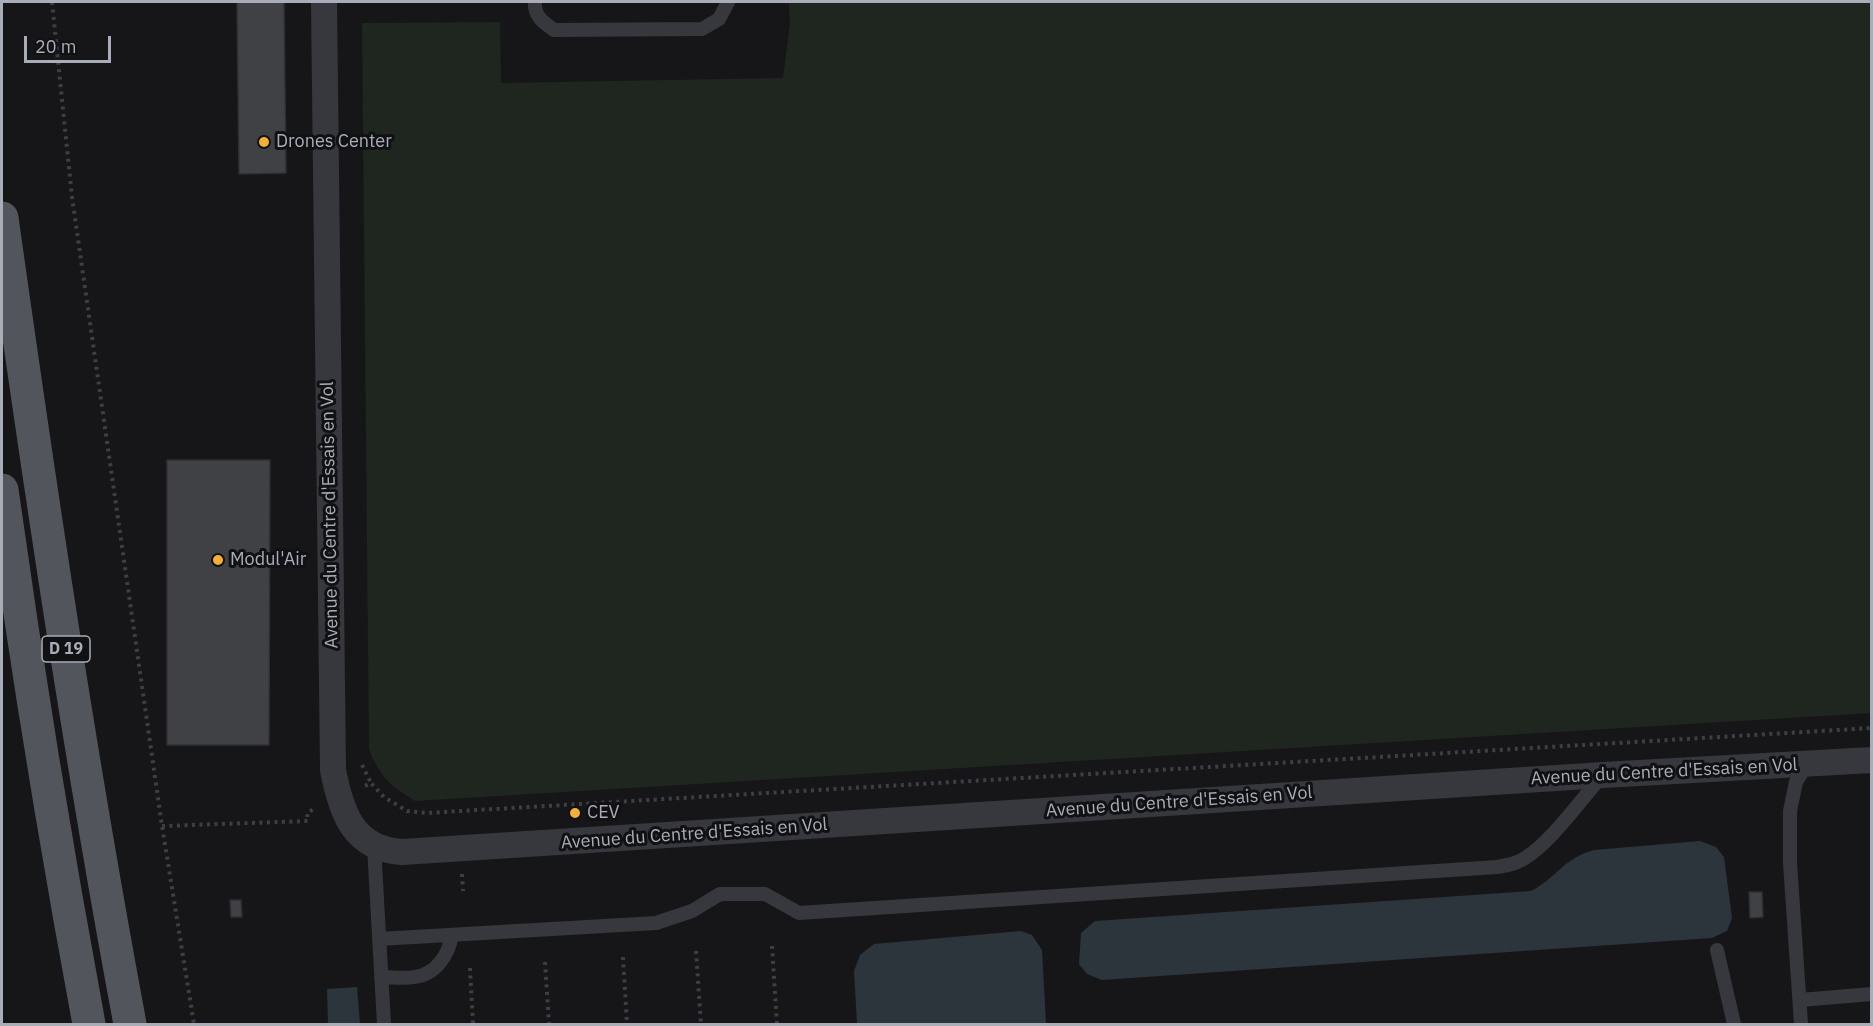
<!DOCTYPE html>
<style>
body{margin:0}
#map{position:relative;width:1873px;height:1026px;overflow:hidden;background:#161618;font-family:"IBM Plex Sans",sans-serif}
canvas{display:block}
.frame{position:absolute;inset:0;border:3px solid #a8adb8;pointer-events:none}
.scale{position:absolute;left:24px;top:36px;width:87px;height:27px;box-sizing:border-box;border:3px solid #a8adb8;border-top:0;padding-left:8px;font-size:18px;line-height:21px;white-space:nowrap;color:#a8adb8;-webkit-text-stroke:4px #111113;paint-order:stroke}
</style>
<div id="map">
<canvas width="1873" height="1026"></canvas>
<div class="frame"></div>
<div class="scale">20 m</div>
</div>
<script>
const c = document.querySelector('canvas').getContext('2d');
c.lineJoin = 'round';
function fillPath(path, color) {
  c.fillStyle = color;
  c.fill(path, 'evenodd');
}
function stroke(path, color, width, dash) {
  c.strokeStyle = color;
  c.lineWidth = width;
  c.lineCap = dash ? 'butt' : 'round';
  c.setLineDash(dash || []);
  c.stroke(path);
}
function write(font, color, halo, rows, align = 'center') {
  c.font = font + ' "IBM Plex Sans",sans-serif';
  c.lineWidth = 6;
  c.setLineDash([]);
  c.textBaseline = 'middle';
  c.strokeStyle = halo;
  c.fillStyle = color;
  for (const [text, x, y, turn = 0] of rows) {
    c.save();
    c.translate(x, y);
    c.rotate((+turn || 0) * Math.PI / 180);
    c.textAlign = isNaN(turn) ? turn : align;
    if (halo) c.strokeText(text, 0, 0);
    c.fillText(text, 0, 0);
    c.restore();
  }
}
fillPath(new Path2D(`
 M789,2H1871V713L415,801C390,785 380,778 369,749L362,23L500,22L501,83L783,78L790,23Z`), '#1e261f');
fillPath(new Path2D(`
 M1700,841L1716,847L1724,857L1732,918L1727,931L1712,938L1102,980L1087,974L1079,964L1081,933L1095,921L1531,891C1557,878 1563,858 1594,850Z
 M1021,931L1032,935L1042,950L1046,1024H857L854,971L860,955L874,944Z
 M357,987L360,1024H328L327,989Z`), '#2c353c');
const building = new Path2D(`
 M237,2H284L286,173L239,174Z
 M167,460H270L269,745H167Z
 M1749,892H1762L1763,917L1750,918Z
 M230,900H241L242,917H231Z`);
fillPath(building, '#404145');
stroke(building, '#303034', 1.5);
stroke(new Path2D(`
 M52,2L72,197L162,826L194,1024
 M362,765L371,783
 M365,786L371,783L384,797L407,811L427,813L1872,728
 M162,826L308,821L307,813L314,809
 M462,874L463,891
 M772,946L777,1024
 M696,951L701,1024
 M623,957L627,1024
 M545,962L549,1024
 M470,968L473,1024`), '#3d3f44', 4, [3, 4.5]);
stroke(new Path2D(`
 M535,2C534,16 543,22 554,30L702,29L719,19L728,2
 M374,846L384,1024
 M379,939L656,923L692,911L720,894H765L799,913L1497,867C1503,866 1509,865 1515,863C1544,853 1580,800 1602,776
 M1717,950L1734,1024
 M381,977C392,977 404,979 414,977C436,975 449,954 452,935
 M1800,1000L1872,994
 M1801,1024L1790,863V811L1796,782L1807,764`), '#37383d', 14);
stroke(new Path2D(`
 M324,2L333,770C341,812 353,849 402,852L1603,775L1872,760`), '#37383d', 26);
stroke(new Path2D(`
 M2,218C40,488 80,757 130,1024
 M2,490C27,669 56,847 89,1024`), '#53555c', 33);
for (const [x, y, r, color] of [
 [264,142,6,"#f2b134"],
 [218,560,6,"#f2b134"],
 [575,813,6,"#f2b134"]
]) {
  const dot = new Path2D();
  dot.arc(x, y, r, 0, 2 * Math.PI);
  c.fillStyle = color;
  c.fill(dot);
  stroke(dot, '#111113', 2);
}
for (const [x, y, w] of [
 [66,649,48]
]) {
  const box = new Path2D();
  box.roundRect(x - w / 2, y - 13, w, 26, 4.5);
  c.fillStyle = '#111113';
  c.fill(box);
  stroke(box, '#a8adb8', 1.5);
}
write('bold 16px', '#a8adb8', null, [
 ["D 19",66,649]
]);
write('18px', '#a8adb8', '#111113', [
 ["Drones Center",276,142],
 ["Modul'Air",230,560],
 ["CEV",587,813]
], 'left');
write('18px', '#a8adb8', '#111113', [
 ["Avenue du Centre d'Essais en Vol",330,515,-91],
 ["Avenue du Centre d'Essais en Vol",1664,772,-3],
 ["Avenue du Centre d'Essais en Vol",1179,802,-4],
 ["Avenue du Centre d'Essais en Vol",694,834,-4]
]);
</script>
